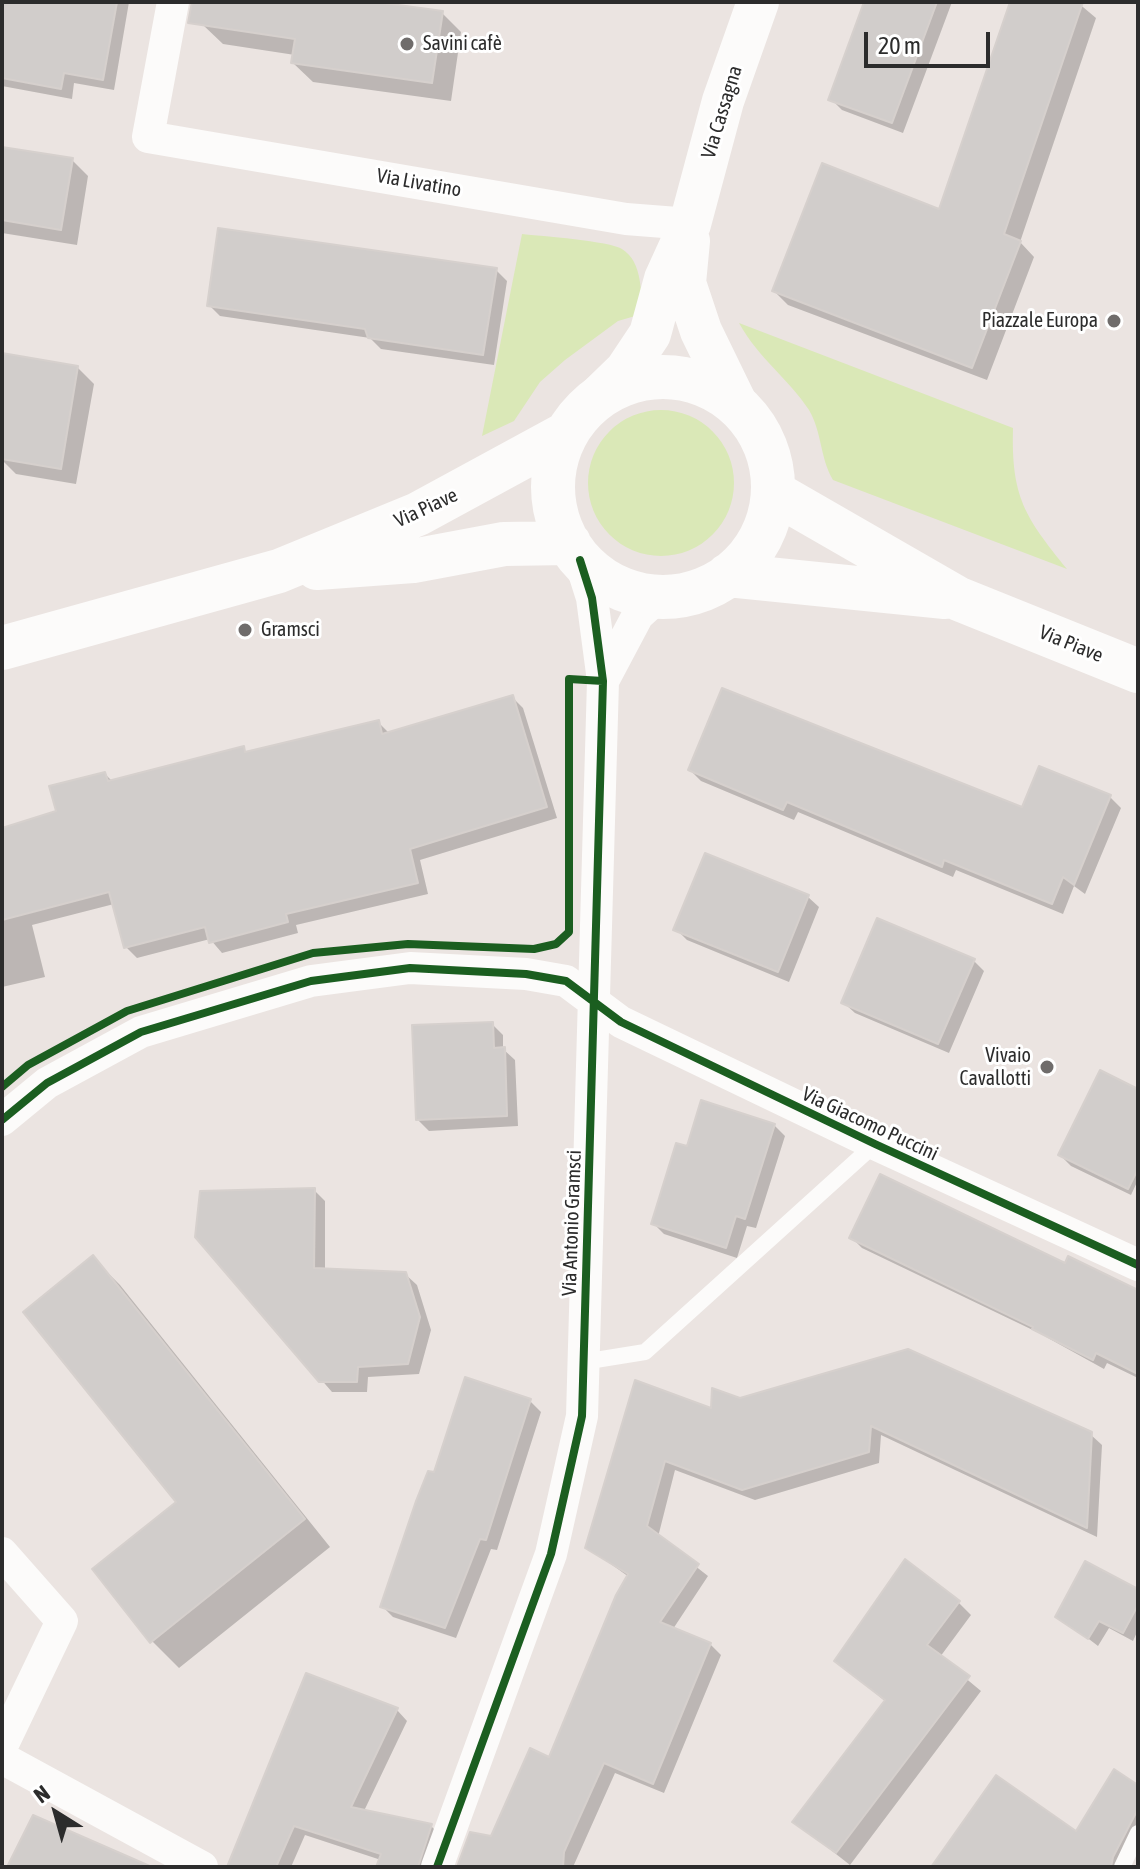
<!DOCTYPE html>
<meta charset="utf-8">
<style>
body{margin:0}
#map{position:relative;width:1140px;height:1869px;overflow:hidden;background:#ebe4e1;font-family:"Asap Condensed",sans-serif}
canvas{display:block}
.frame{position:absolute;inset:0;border:4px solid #2c2c2c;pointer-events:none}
.north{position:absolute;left:16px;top:1773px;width:80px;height:80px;-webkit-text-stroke:6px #fff;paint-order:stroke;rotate:323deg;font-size:22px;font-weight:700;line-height:32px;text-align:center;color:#2c2c2c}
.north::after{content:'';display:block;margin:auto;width:28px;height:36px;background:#2c2c2c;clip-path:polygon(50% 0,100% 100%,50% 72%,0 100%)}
.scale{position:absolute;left:864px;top:32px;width:126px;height:36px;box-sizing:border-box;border:4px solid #2c2c2c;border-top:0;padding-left:10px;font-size:24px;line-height:28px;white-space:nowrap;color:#2c2c2c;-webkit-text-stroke:6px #fff;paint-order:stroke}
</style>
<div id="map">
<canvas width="1140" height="1869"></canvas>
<div class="frame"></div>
<div class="north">N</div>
<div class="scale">20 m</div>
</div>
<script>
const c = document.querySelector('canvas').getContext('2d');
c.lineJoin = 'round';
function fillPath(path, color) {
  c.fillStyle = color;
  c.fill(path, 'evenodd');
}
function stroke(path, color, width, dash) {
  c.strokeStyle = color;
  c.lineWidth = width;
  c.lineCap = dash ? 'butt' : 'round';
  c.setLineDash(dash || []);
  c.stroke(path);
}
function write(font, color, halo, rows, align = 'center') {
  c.font = font + ' "Asap Condensed",sans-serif';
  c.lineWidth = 6;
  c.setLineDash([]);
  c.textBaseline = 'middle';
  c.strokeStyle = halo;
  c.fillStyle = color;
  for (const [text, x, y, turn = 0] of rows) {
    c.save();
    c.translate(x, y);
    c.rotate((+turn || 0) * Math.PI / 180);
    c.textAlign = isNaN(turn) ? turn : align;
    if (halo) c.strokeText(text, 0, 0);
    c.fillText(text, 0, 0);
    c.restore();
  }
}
fillPath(new Path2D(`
 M522,234C541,236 610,241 622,249C643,262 641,294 642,314L618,321L565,360L540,382L514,421L482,436Z
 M739,323L1013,428C1011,497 1025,517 1067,569L833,480C820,458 822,432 809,410C788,378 759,359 739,323Z
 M588 483a73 73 0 1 1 146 0a73 73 0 1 1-146 0Z`), '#dae8b7');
fillPath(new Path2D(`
 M2,2H129L114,90L74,83L72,99L2,86Z
 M207,2H399V7L442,13L461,32L451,101L313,82L293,63L295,55L223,44L203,25Z
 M866,2H952L903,133L842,110L831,99Z
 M1012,2H1077L1096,18L1020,242L1034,257L987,380L788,305L774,291L940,211Z
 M2,149L72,160L88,176L77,245L2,233Z
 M496,270L507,281L494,365L381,349L370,338L220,316L209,305Z
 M2,355L77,367L94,384L76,484L16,474L2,460Z
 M512,697L523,708L557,818L420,860L428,894L296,925L298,933L222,953L210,939L137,958L126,947L114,904L32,925L45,977L2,987V842L59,812L105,774L113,782L243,748L248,754L378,722L390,734Z
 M690,770L1023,809L1110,797L1121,808L1085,894L1074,886L1063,914L956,870L953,877L798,812L794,820L701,781Z
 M808,897L819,907L789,982L687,940L676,929Z
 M973,960L984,971L949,1053L855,1013L844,1003Z
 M492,1024L503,1035V1049L515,1060L518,1126L429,1131L418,1120Z
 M1138,1091V1180L1131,1195L1071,1166L1060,1155Z
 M774,1125L785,1136L756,1228L747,1226L737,1258L664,1234L653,1223L688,1148Z
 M314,1190L325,1201V1270L405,1274L417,1285L431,1330L419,1374L368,1377L367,1392H332L197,1236Z
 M851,1237L1138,1318V1378L1107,1363L1104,1369L1039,1333L862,1248Z
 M93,1258L120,1285L330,1547L179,1668L152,1641L179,1502Z
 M636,1383L712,1411L740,1400L1090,1434L1102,1445L1097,1537L881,1435L879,1463L755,1500L675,1470L658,1537L708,1576L673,1629L710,1644L721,1655L664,1793L615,1773L573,1867H459L492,1839L550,1759L629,1577L587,1547Z
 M530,1401L541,1412L497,1550L491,1549L456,1638L393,1617L382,1606L435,1474Z
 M1138,1592V1630L1133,1641L1109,1628L1098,1646L1064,1620Z
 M958,1602L971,1615L940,1657L981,1691L850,1865L795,1822L886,1702L837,1661Z
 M397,1710L407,1721L364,1811L431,1826L442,1837L433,1867H383L381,1860L305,1835L291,1867H229Z
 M1138,1788V1840L1126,1867H934L1076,1834Z`), '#0003');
const building = new Path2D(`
 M2,2H117L103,80L64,73L61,89L2,78Z
 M192,2H376L443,11L432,83L291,63L295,39L188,23Z
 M864,2H937L892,123L828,100Z
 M1010,2H1083L1004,234L1021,241L972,368L772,291L822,163L939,209Z
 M2,147L73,158L61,230L2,220Z
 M218,228L497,268L483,355L368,338L365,329L207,306Z
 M2,353L78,366L61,469L2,459Z
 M722,688L1022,807L1039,766L1111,795L1074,885L1063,877L1052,904L944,860L942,867L787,802L783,810L688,770Z
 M513,695L547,807L410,849L418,883L286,914L288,922L209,943L205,927L124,948L109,892L2,920V828L56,811L49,786L105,772L108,781L244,746L245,752L379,720L382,734Z
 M705,853L809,895L778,972L673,930Z
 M877,918L975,959L938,1044L841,1003Z
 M493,1022L494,1048L505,1047L507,1116L416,1120L412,1025Z
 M1100,1070L1138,1089V1169L1128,1189L1058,1155Z
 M701,1100L775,1124L745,1219L736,1216L726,1248L651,1224L676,1143L687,1146Z
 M880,1174L1065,1263L1068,1256L1138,1290V1374L1096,1353L1093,1360L1032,1329L1033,1327L849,1238Z
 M315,1188L314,1268L406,1272L420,1317L408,1364L358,1367L357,1382H319L195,1237L200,1191Z
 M93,1255L305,1519L150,1643L92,1569L176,1502L23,1312Z
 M908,1349L1092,1432L1087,1528L871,1426L869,1452L742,1490L665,1461L647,1526L699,1564L660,1622L711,1643L653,1784L604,1763L564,1852L563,1867H457L470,1832L491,1836L530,1748L549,1757L616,1595L628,1574L585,1548L635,1380L711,1408L712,1388L740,1398Z
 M465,1377L531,1399L486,1540L480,1539L445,1628L380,1607L416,1501L428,1471L434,1472Z
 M905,1559L960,1601L927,1645L970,1676L836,1853L792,1822L885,1700L834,1661Z
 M1085,1561L1138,1589V1605L1123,1633L1099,1621L1088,1639L1055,1617Z
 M306,1673L398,1708L351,1807L432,1824L418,1867H376L381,1854L294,1826L276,1867H227Z
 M1114,1769L1138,1785V1809L1113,1857L1111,1867H931L996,1775L1076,1831Z
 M33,1815L152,1867H7Z`);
fillPath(building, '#d1cdcb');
stroke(building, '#d6d0cd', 2);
stroke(new Path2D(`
 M583,1362L645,1352L875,1144
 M1122,1867L1138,1833`), '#fcfbfa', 16);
stroke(new Path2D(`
 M173,2L148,137L626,219L690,224
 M603,681L638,615L658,597
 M2,1120L47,1083L141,1032L311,981L410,968L526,974L566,981L621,1022L875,1144L1138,1265
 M2,1553L62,1621L2,1746
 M2,1758L202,1867
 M437,1867L551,1554L582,1416L603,681L592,598L580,560`), '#fcfbfa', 32);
stroke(new Path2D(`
 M689,241L685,283L701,331L737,405
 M593,402L626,370L650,334L665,279L690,224L723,101L758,2`), '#fcfbfa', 42);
stroke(new Path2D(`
 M553 487a110 110 0 1 1 220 0a110 110 0 1 1-220 0Z
 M773,492L959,599L1138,671
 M317,568L413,561L504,544L569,543
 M728,575L945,597
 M2,648L279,571L418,514L567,433`), '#fcfbfa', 44);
stroke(new Path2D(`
 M2,1087L28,1065L127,1011L313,953L408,944L534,949L556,944L569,932V679L603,681
 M2,1120L47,1083L141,1032L311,981L410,968L526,974L566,981L621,1022L875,1144L1138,1265
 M437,1867L551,1554L582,1416L603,681L592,598L580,560`), '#1b5e20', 8);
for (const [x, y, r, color] of [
 [407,44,8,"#6f6c6b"],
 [1114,321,8,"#6f6c6b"],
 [245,630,8,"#6f6c6b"],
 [1047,1067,8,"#6f6c6b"]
]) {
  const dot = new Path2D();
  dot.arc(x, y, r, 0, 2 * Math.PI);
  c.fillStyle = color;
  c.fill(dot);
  stroke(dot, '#fff', 3);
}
write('20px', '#2c2c2c', '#fff', [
 ["Savini cafè",423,44],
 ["Piazzale Europa",1098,321,"right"],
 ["Gramsci",261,630],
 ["Vivaio",1031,1056,"right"],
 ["Cavallotti",1031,1079,"right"]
], 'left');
write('20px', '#2c2c2c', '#fff', [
 ["Via Cassagna",722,112,-73],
 ["Via Livatino",419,183,10],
 ["Via Piave",426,508,-25],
 ["Via Piave",1071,644,22],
 ["Via Giacomo Puccini",870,1124,25],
 ["Via Antonio Gramsci",572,1223,-88]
]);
</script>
